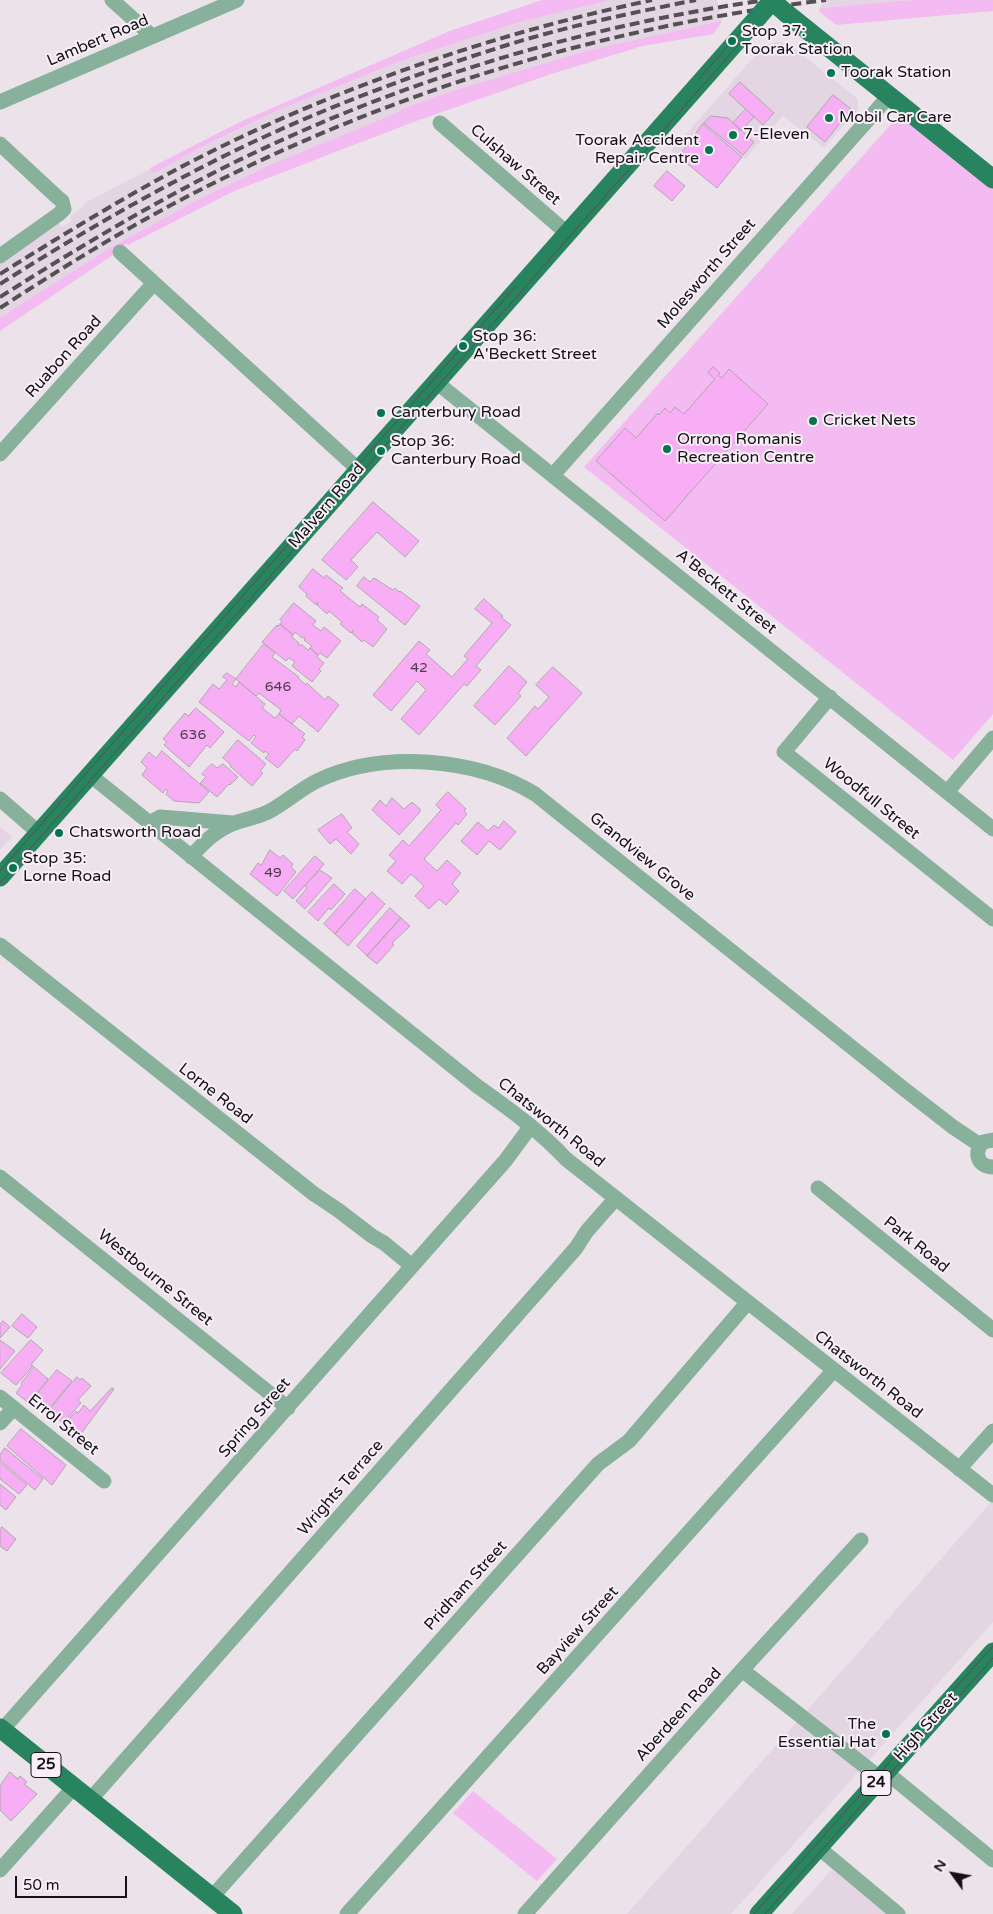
<!DOCTYPE html>
<style>
body{margin:0}
#map{position:relative;width:993px;height:1914px;overflow:hidden;background:#ebe2ea;font-family:"Varela Round",sans-serif}
canvas{display:block}
.north{position:absolute;left:928px;top:1849px;width:50px;height:50px;-webkit-text-stroke:4px #f8eff8;paint-order:stroke;rotate:302deg;font-size:14px;font-weight:700;line-height:20px;text-align:center;color:#151215}
.north::after{content:'';display:block;margin:auto;width:18px;height:22px;background:#151215;clip-path:polygon(50% 0,100% 100%,50% 72%,0 100%)}
.scale{position:absolute;left:15px;top:1876px;width:112px;height:22px;box-sizing:border-box;border:2px solid #151215;border-top:0;padding-left:6px;font-size:15px;line-height:18px;white-space:nowrap;color:#151215;-webkit-text-stroke:4px #f8eff8;paint-order:stroke}
</style>
<div id="map">
<canvas width="993" height="1914"></canvas>
<div class="north">N</div>
<div class="scale">50 m</div>
</div>
<script>
const c = document.querySelector('canvas').getContext('2d');
c.lineJoin = 'round';
function fillPath(path, color) {
  c.fillStyle = color;
  c.fill(path, 'evenodd');
}
function stroke(path, color, width, dash) {
  c.strokeStyle = color;
  c.lineWidth = width;
  c.lineCap = dash ? 'butt' : 'round';
  c.setLineDash(dash || []);
  c.stroke(path);
}
function write(font, color, halo, rows, align = 'center') {
  c.font = font + ' "Varela Round",sans-serif';
  c.lineWidth = 4;
  c.setLineDash([]);
  c.textBaseline = 'middle';
  c.strokeStyle = halo;
  c.fillStyle = color;
  for (const [text, x, y, turn = 0] of rows) {
    c.save();
    c.translate(x, y);
    c.rotate((+turn || 0) * Math.PI / 180);
    c.textAlign = isNaN(turn) ? turn : align;
    if (halo) c.strokeText(text, 0, 0);
    c.fillText(text, 0, 0);
    c.restore();
  }
}
fillPath(new Path2D(`
 M542,0H717L722,22L713,34L642,46L551,74L413,122L234,191L128,245L127,243L123,245L114,254L0,331V263L58,222L62,227L72,221L70,217L84,205L83,204L240,122L450,31Z
 M824,0H912L820,8Z
 M781,42L790,45L858,99V109L824,148L783,116L745,159L742,157L717,188L671,151L762,48L772,43Z
 M0,827L12,837L0,850Z
 M993,1500V1622L731,1914H627Z
 M834,1867L889,1914H792Z`), '#e4d5e3');
fillPath(new Path2D(`
 M542,0H610L519,22L400,61L278,110L203,146L156,172H152L150,168L240,122L450,31Z
 M912,0H993V11L836,25L819,11L820,8Z
 M722,21L713,34L642,46L551,74L413,122L234,191L128,245L127,243L114,254L0,331V318L110,248L198,200L270,165L399,112L402,109L449,92L590,50Z
 M901,113L993,185V714L953,760L584,467Z
 M473,1791L557,1859L537,1881L453,1813Z`), '#f3bbf1');
const building = new Path2D(`
 M740,82L774,113L763,125L729,94Z
 M833,95L851,109L825,142L807,127Z
 M746,109L754,117L741,131L733,123Z
 M711,116L728,118L754,142L743,155L704,123Z
 M703,124L742,157L717,188L679,157Z
 M667,171L685,186L672,201L654,186Z
 M713,367L720,373L718,375L722,378L729,369L768,404L665,521L596,461L625,428L636,438L658,413L659,415L665,408L670,413L675,407L684,414L715,379L708,373Z
 M373,502L419,541L405,557L377,532L351,560L358,567L346,580L322,560Z
 M313,569L324,578L326,575L343,588L340,591L360,607L362,604L379,617L377,620L387,629L373,647L364,640L362,642L352,633L353,630L351,633L340,624L342,622L329,611L327,614L317,605L318,602L316,605L306,596L307,594L299,587Z
 M364,577L370,582L374,578L393,590L395,588L399,592L400,591L420,606L405,625L357,586Z
 M484,599L503,616L501,617L511,625L476,666L481,670L467,686L464,684L419,735L401,719L426,690L417,681L391,711L373,695L419,641L430,650L426,654L452,677L468,659L464,656L492,623L475,609Z
 M294,603L316,621L313,625L321,631L324,627L341,641L327,658L320,653L318,655L310,648L312,646L304,640L305,638L304,637L302,638L295,632L293,635L280,624L282,622L280,620Z
 M280,624L293,635L292,637L299,643L298,644L299,646L301,644L308,650L310,648L318,655L317,657L324,663L319,669L321,671L312,682L292,666L295,662L289,658L286,661L262,642L277,625L278,626Z
 M264,644L275,653L272,657L299,677L298,678L306,685L307,683L325,700L328,696L339,705L318,732L299,716L292,724L279,714L281,710L259,693L256,696L236,679Z
 M509,666L527,682L518,693L521,696L495,725L474,706Z
 M553,667L582,693L526,756L507,738L535,706L538,709L549,697L536,685Z
 M227,673L236,679L232,684L236,687L239,682L265,704L262,708L275,718L279,714L305,734L302,737L305,740L297,751L295,749L278,768L265,758L269,754L265,751L264,753L251,743L256,737L254,735L249,741L199,702L213,684L219,689L227,680L223,677Z
 M196,708L224,732L210,748L207,745L189,767L164,745L167,742L163,739L185,713L188,716Z
 M238,740L266,764L260,771L263,773L252,786L230,766L231,765L223,758Z
 M162,751L209,792L199,803L174,801L166,794L168,791L166,789L163,793L142,775L147,768L141,762L149,752L156,758Z
 M212,764L217,768L223,764L238,777L230,785L229,784L217,797L200,783L206,777L202,774Z
 M448,792L466,809L464,811L467,814L458,825L456,823L424,859L437,871L447,860L461,873L452,884L459,891L446,905L439,899L429,909L415,896L424,886L411,874L402,884L387,871L396,861L389,855L403,840L409,846L441,810L436,805Z
 M392,798L404,809L412,802L420,809V812L399,835L372,810L380,800L386,806Z
 M342,814L352,828L347,832L359,844L351,854L336,839L330,844L318,830Z
 M504,821L516,832L500,850L489,841L477,855L461,841L478,822L488,831L494,825L498,828Z
 M270,850L280,858L283,855L293,864L291,867L296,872L277,896L250,874L258,863L261,865Z
 M315,856L324,864L293,899L284,891Z
 M320,870L332,878L305,909L296,901L307,888L305,886Z
 M334,884L345,894L331,910L329,908L318,921L308,912Z
 M355,889L366,899L335,934L324,924Z
 M372,892L385,904L348,946L335,934Z
 M390,908L401,918L367,956L357,946Z
 M401,918L410,926L392,943L394,945L377,964L367,956Z
 M22,1314L37,1327L28,1338L12,1326Z
 M3,1321L10,1327L0,1338V1325Z
 M0,1340L15,1351L0,1369Z
 M31,1340L43,1350L31,1365L33,1366L16,1385L1,1373Z
 M34,1367L48,1379L29,1403L16,1393L22,1385L21,1384Z
 M57,1370L72,1381L48,1410L34,1399Z
 M77,1377L80,1380L82,1378L91,1386L78,1400L81,1403L63,1423L49,1411Z
 M112,1388L114,1389L77,1439L62,1427L76,1411L78,1413L84,1405L90,1411Z
 M21,1429L66,1465L52,1485L7,1446Z
 M5,1448L43,1479L35,1490L0,1460V1455Z
 M0,1462L27,1485L19,1494L0,1479Z
 M0,1484L16,1497L6,1510L0,1505Z
 M2,1527L16,1539L7,1551L0,1546V1529Z
 M10,1772L18,1779L20,1776L27,1782L24,1784L37,1794L11,1821L0,1810V1786Z`);
fillPath(building, '#f7aef4');
stroke(building, '#b0a7af', 1);
stroke(new Path2D(`
 M112,0L152,36
 M0,102L237,0
 M440,123L568,234
 M0,144L57,197L62,201L64,209L59,214L0,256
 M120,252L359,470
 M436,382L993,829
 M0,454L154,283
 M553,475L889,96
 M830,697L784,752L993,919
 M90,775L477,1086C508,1108 540,1131 566,1159L993,1495
 M947,792L993,738
 M0,799L39,833
 M149,823L160,817L233,823
 M191,857C203,843 215,831 232,824C244,819 256,818 268,812C286,803 301,788 319,780C383,750 476,758 535,794L904,1089L953,1127L980,1145
 M0,945L314,1194L338,1210L372,1236L384,1243L412,1266
 M993,1140L983,1142C973,1153 978,1167 993,1167
 M0,1177L288,1408
 M818,1188L993,1330
 M0,1397L104,1481
 M0,1423L14,1408
 M959,1469L993,1431
 M742,1670L880,1778
 M2,1730L505,1161L531,1126
 M886,1772L993,1860
 M90,1800L576,1248L587,1231L616,1198
 M819,1848L898,1914
 M0,1870L74,1787
 M212,1897L598,1464L629,1441L748,1302
 M347,1914L834,1370
 M525,1914L742,1670L861,1540`), '#87b19b', 15);
stroke(new Path2D(`
 M786,13L993,179
 M0,877L758,17
 M0,1728L233,1914
 M759,1914L993,1652`), '#27845e', 19);
stroke(new Path2D(`
 M698,80L768,0
 M0,871L516,286
 M0,883L778,0
 M754,1914L993,1646
 M765,1914L993,1658`), '#555054', 1);
stroke(new Path2D(`
 M0,274C59,237 118,201 179,168C328,90 488,35 652,0
 M0,284C71,239 143,197 218,159C310,113 406,77 504,46C567,26 632,13 696,0
 M0,297C73,251 146,207 223,168C393,83 577,27 766,0
 M0,308C74,260 149,214 228,176C420,82 616,26 826,0`), '#555054', 4, [10, 5]);
stroke(new Path2D(`
 M758,17L772,1L786,13`), '#27845e', 19);
for (const [x, y, r, color] of [
 [732,41,5,"#02754f"],
 [831,73,5,"#02754f"],
 [829,118,5,"#02754f"],
 [733,135,5,"#02754f"],
 [709,150,5,"#02754f"],
 [463,346,5,"#02754f"],
 [381,413,5,"#02754f"],
 [813,421,5,"#02754f"],
 [667,449,5,"#02754f"],
 [381,451,5,"#02754f"],
 [59,833,5,"#02754f"],
 [13,868,5,"#02754f"],
 [886,1734,5,"#02754f"]
]) {
  const dot = new Path2D();
  dot.arc(x, y, r, 0, 2 * Math.PI);
  c.fillStyle = color;
  c.fill(dot);
  stroke(dot, '#f8eff8', 2);
}
write('14px', '#4e394d', null, [
 ["42",419,668],
 ["646",278,687],
 ["636",193,735],
 ["49",273,873]
]);
for (const [x, y, w] of [
 [46,1765,30],
 [876,1783,30]
]) {
  const box = new Path2D();
  box.roundRect(x - w / 2, y - 12.5, w, 25, 4);
  c.fillStyle = '#f8eff8';
  c.fill(box);
  stroke(box, '#151215', 1);
}
write('bold 15px', '#151215', null, [
 ["25",46,1765],
 ["24",876,1783]
]);
write('16px', '#151215', '#f8eff8', [
 ["Stop 37:",742,32],
 ["Toorak Station",742,50],
 ["Toorak Station",841,73],
 ["Mobil Car Care",839,118],
 ["7-Eleven",743,135],
 ["Toorak Accident",699,141,"right"],
 ["Repair Centre",699,159,"right"],
 ["Stop 36:",473,337],
 ["A'Beckett Street",473,355],
 ["Canterbury Road",391,413],
 ["Cricket Nets",823,421],
 ["Orrong Romanis",677,440],
 ["Recreation Centre",677,458],
 ["Stop 36:",391,442],
 ["Canterbury Road",391,460],
 ["Chatsworth Road",69,833],
 ["Stop 35:",23,859],
 ["Lorne Road",23,877],
 ["The",876,1725,"right"],
 ["Essential Hat",876,1743,"right"]
], 'left');
write('16px', '#151215', '#f8eff8', [
 ["Lambert Road",98,41,-23],
 ["Culshaw Street",515,165,41],
 ["Molesworth Street",707,274,-49],
 ["Ruabon Road",64,357,-48],
 ["Malvern Road",327,506,-49],
 ["A'Beckett Street",726,592,39],
 ["Woodfull Street",871,799,39],
 ["Grandview Grove",642,857,39],
 ["Lorne Road",215,1094,38],
 ["Chatsworth Road",551,1123,39],
 ["Park Road",916,1245,39],
 ["Westbourne Street",155,1278,39],
 ["Chatsworth Road",868,1375,38],
 ["Spring Street",255,1418,-49],
 ["Errol Street",63,1425,39],
 ["Wrights Terrace",341,1488,-49],
 ["Pridham Street",466,1586,-48],
 ["Bayview Street",578,1631,-48],
 ["Aberdeen Road",679,1715,-48],
 ["High Street",926,1727,-48]
]);
</script>
